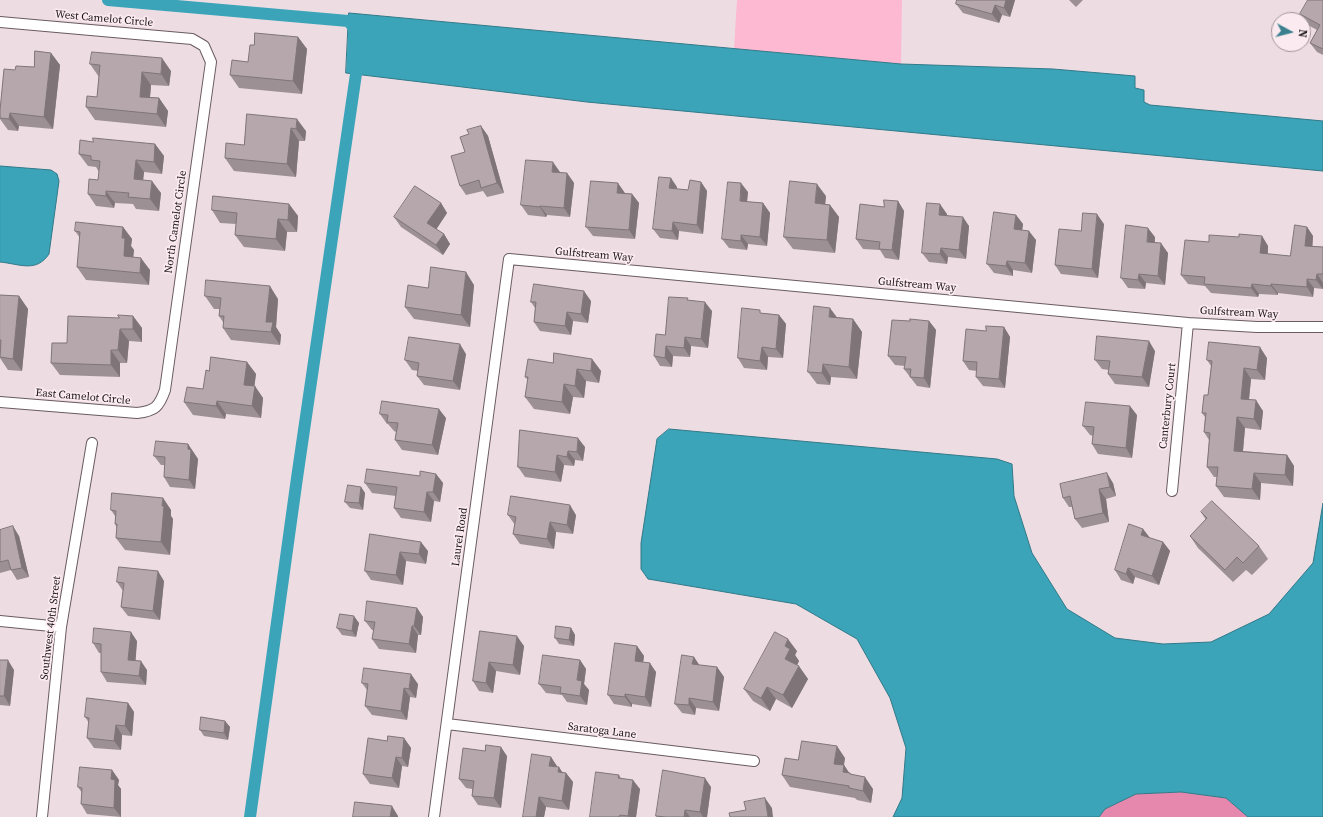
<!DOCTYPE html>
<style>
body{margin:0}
#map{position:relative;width:1323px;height:817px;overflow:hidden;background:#eddde3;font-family:"Source Serif 4",serif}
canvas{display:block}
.north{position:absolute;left:1271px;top:12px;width:40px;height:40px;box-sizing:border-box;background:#fbebf0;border:1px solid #a19599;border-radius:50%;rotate:97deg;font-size:11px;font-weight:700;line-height:16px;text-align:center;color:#1b1517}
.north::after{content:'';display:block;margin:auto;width:14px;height:18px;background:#3b808e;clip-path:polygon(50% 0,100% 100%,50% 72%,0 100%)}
</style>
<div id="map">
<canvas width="1323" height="817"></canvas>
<div class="north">N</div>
</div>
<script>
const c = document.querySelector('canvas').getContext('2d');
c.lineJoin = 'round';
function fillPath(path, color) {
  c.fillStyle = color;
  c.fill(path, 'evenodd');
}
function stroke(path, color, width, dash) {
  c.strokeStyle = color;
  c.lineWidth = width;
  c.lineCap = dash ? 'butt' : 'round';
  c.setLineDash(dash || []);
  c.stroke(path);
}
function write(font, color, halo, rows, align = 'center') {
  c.font = font + ' "Source Serif 4",serif';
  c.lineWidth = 3.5;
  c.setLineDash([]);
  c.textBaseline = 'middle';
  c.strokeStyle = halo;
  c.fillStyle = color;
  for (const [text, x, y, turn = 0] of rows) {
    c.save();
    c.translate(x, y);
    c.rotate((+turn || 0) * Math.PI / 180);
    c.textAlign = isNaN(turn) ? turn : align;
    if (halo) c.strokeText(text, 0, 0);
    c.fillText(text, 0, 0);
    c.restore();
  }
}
fillPath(new Path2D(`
 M737,0H902L901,64L734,49Z`), '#fdb8d2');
fillPath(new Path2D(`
 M1181,792L1226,798L1248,817H1099L1105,809L1136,794Z`), '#e688ae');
const water = new Path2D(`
 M349,13L901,64L1053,69L1135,76V88L1144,90V102L1150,105L1323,121V171L587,102L346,73Z
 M0,166L51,170L57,174L59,181L49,254C36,273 20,264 0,262Z
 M669,429L997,459L1012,464L1014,496L1032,553L1067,609L1115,638L1163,644L1211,642L1269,614L1313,563L1323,503V817H1248L1226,798L1181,792L1136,794L1105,809L1099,817H893L902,798L906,748L890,698L857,639L796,604L648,579L641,569V543L657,439Z`);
fillPath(water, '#3ba4b8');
stroke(water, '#317988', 1);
stroke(new Path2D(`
 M108,0L348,21L358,32
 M250,817L297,478L356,74L360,58`), '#3ba4b8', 12);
const minor = new Path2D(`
 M0,22L192,39L204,46L211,62L165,390C159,407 155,411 137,413L0,402
 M1172,491L1188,323
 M0,621L61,627
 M447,724L754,761
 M42,817L61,627L92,443
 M434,817L509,259L1188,323L1257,327H1323`);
stroke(minor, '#695b60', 12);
stroke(minor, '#fff', 10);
fillPath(new Path2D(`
 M957,0H1015L1010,17L1002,15L999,23L963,13L956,4Z
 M1069,0H1083L1076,7Z
 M1323,0V55L1317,52L1310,43L1317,30L1306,24L1300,14Z
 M298,37L307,49L302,94L239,88L230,75L248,62L254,45Z
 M51,53L60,65L53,129L19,126L18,131L8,130L0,119V110L15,70L34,67Z
 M90,64L171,71L169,86L151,85L150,97L159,98L168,111L166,127L95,120L86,107L97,97L99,77Z
 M247,114L306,131L305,141H299L296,177L234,171L225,158L244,145Z
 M481,126L488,136L504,193L487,197L483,191L466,195L460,186L465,152L469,134Z
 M93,142L155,144L164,156L162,174L144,172L143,180L161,193L159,211L136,209L133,204L115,203L114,208L96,206L88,194L98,180L99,172L96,167L88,166L79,154Z
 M560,172V173H567L574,183L570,217L547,215L546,217L528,215L521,205Z
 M701,182L707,191L703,234L679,231L678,240L660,238L653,229L677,187V189L688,190Z
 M748,192L747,202L763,203L770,213L767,246L748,244L747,250L729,248L722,239Z
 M625,193L632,194L639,203L635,239L593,236L586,227Z
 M826,196L825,204L830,205L839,217L835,253L793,249L784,237Z
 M898,201L904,211L899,260L885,258L880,250L863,249L856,239L884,207Z
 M441,203L447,213L436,229L444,234L450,244L443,255L401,227L394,217Z
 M289,204L298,216L297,232H287L285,251L244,247L235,235L236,224L220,223L212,210Z
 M947,214V215L969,226L966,259L948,257L947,264L929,262L922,253Z
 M1016,215L1023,224L1022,230L1036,240L1032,273L1013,270V276L994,273L987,264Z
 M1104,224L1098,278L1061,274L1055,265L1081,231Z
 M123,227L132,239L131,246L134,250L133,257L150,270L149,285L86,280L77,267L80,238L75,231Z
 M1307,227L1313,236L1312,246L1323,247V289L1314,288L1313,297L1278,293V295L1259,294L1258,297L1211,293L1205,286L1188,284L1181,275L1209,242L1239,237L1262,236L1268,246V254L1290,256Z
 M1155,237V243L1168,253L1165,285L1146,283L1145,289L1128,288L1121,278Z
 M474,285L470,327L414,319L405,307L428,288Z
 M0,295L19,296L28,309L22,371L8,370L0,358Z
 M205,296L278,299L276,327L281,335L280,345L231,340L223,328V322L219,316L220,309H214Z
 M689,300L712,311L708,348L691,346L690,357L673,356L672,367L660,366L654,356L665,335Z
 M591,301L588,323L573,321L571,335L540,331L534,322L535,308L531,302Z
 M762,313L779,315L786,324L783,358L768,357L767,370L744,368L738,358Z
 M133,316L142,328V342L129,341L127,363H120V377L60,375L51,363L67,343L119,318Z
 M837,317L853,319L862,332L857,379L831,377L830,385L817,384L808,372Z
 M910,321H929L936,330L930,388L917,386L904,369L905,366L895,365L888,356Z
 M1004,327L1010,337L1005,388L983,386L976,377L977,371L969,370L963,361Z
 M1155,351L1149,387L1115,384L1108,374L1109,370L1102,369L1095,360Z
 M466,354L460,390L424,385L417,376L418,371L412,370L405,360Z
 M1267,358L1265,380L1251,379L1249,399L1263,411L1261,430L1245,428L1243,451L1287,455L1294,466L1293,486L1261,483L1260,500L1224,497L1216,486L1217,477H1214L1207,467L1209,440L1204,432L1205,417L1202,413L1208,395L1211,366L1207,360Z
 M592,359L601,371L599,383L586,381L584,398L573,397L570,414L534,409L525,397L528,380L525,377L553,363Z
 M247,362L256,374L254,386L263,398L261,418L226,414L225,419L193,415L184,402L203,389L209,371Z
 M380,414L446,418L438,455L402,450L395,440L396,432L394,431L388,424H387Z
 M1137,415L1132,458L1098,454L1092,444L1093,436L1090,435L1083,426Z
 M520,430L585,447L583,461L575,460L574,466L564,465L561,482L525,477L518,467Z
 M188,444L198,459L195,489L170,487L164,477L165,465H161L154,456Z
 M436,474L443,483L440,502L434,501L431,522L401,518L394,508L396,496L372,493L365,483Z
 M1113,483L1116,496L1106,499L1109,522L1082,528L1075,519L1072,507H1069L1063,498Z
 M361,487L365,493L363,510L350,508L345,502Z
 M163,498L171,510V516L173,519L170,555L125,550L116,538L117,528L115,524V516L111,510Z
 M1201,512L1259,546L1268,559L1252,575L1246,570L1233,582L1198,548L1190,536L1206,520Z
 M508,515H576L573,534L556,532L554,549L520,544L513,534L515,525Z
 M1143,529L1150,538L1163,542L1170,551L1159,585L1135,577L1133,584L1121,580L1115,570Z
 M0,530L19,536L29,577L17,580L11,570L0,573Z
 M370,534L428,551L426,564L406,561L403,585L371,580L365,571Z
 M164,581L160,620L128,616L121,607L123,591L117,582Z
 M417,608L423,617L421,635H418L416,653L379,649L372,639L374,630H372L365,621Z
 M359,623L356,637L342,635L337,628Z
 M571,628L575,635L574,646L559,644L555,638Z
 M480,631L524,646L520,675L496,671L493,693L479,691L473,681Z
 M137,641L135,660L147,670L146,685L107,682L101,672V653H99L93,643Z
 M637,646L644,656L643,662L656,672L651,707L632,704V707L614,704L608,695Z
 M797,651L795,655L799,661L797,665L808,679L792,708L776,699L770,711L753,701L744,689Z
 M694,657L699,665L717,667L724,677L719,711L696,708L695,715L682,713L675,704Z
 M0,660L14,670L10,706L0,705Z
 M580,660L586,669L584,684L589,690L587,705L567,702L562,695L546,693L539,684Z
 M362,683L418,684L416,698L410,697L407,720L372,715L365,706L367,690Z
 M128,703L134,712L132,736L122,735L121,750L94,748L87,738L89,723L85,717Z
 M225,721L230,727L228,740L204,736L200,730Z
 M404,738L411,748L408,767L402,766L399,788L370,784L363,774L387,741Z
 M485,751L507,756L501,808L478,805L472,796V789L466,788L459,779Z
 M551,757L557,767L562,772L566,773L573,782L569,810L546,807L544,817H523Z
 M845,758L844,765L849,773L873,789L871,803L857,800L855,798L790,787L782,775L798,760Z
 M112,770L119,780L118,785L121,789V817L87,814L81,804L82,793L78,787Z
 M619,775L621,778L640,789L636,817H590Z
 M711,787L707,817H657L656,816Z`), '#9d9094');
fillPath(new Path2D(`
 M1006,0H1015L1010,17L1004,8Z
 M995,5L1002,15L999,23L992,14Z
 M298,37L307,49L302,94L293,81Z
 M51,53L60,65L53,129L44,117Z
 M162,58L171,71L169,86L161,74Z
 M142,72L151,85L149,109L140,97Z
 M159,98L168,111L166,127L157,114Z
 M10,113L19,126L18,131L9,119Z
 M297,119L306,131L305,141L296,129Z
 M481,126L488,136L504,193L497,183Z
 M291,128L299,141L296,177L287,164Z
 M155,144L164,156L162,174L154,162Z
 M136,160L144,172L142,191L134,179Z
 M553,162L560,172L559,181L552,172Z
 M567,173L574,183L570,217L564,208Z
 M671,178L677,187L676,197L669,188Z
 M152,181L161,193L159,211L150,199Z
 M701,182L707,191L703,234L697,225Z
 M618,183L625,193L624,202L617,193Z
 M741,183L748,192L746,210L740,201Z
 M817,184L826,196L824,216L815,203Z
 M106,191L115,203L114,208L106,196Z
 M632,194L639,203L635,239L629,230Z
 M898,201L904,211L899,260L892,250Z
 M441,203L447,213L434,233L427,223Z
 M763,203L770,213L767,246L760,237Z
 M289,204L298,216L297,232L288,220Z
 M940,204L947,214L946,224L939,215Z
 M830,205L839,217L835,253L827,240Z
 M540,206L547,215L546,217L540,207Z
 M1097,214L1104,224L1098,278L1092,269Z
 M1016,215L1023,224L1021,239L1014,229Z
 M963,217L969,226L966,259L959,250Z
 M278,219L287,232L285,251L276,239Z
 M673,222L679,231L678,240L672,231Z
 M123,227L132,239L131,246L134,250L132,269L124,256L122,238Z
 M1307,227L1313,236L1312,255L1305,246Z
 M1148,228L1155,237L1154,252L1147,242Z
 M1029,231L1036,240L1032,273L1025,263Z
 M444,234L450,244L443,255L436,245Z
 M741,235L748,244L747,250L741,241Z
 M1262,236L1268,246L1267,262L1260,253Z
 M1161,243L1168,253L1165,285L1158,276Z
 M941,248L948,257L947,264L940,254Z
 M141,258L150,270L149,285L140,273Z
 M1007,261L1013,270V276L1006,266Z
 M466,272L474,285L470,327L461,315Z
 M1139,274L1146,283L1145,289L1138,280Z
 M1317,274L1323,283V289L1316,280Z
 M1307,279L1314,288L1313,297L1307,287Z
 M1252,284L1259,294L1258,297L1251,288Z
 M1271,284L1278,293V295L1271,286Z
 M270,286L278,299L276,327L281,335L280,345L271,332L266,322Z
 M584,291L591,301L588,323L581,314Z
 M19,296L28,309L22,371L13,359Z
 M705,302L712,311L708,348L701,339Z
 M830,308L839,320L829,317Z
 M567,312L573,321L571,335L565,326Z
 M779,315L786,324L783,358L776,349Z
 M133,316L142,328V342L133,329Z
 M853,319L862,332L857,379L849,367Z
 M929,321L936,330L930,388L924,378Z
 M1004,327L1010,337L1005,388L999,379Z
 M120,329L129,341L127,363L118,350Z
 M685,337L691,346L690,357L684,348Z
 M1149,341L1155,351L1149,387L1142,377Z
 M460,344L466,354L460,390L453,381Z
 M666,346L673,356L672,367L665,358Z
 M762,347L768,357L767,370L760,361Z
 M1260,347L1267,358L1265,380L1257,370Z
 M111,350L120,363V377L111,365Z
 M592,359L601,371L599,383L591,371Z
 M247,362L256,374L253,397L244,385Z
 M823,364L831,377L830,385L822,373Z
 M1244,368L1251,379L1248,409L1241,399Z
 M577,369L586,381L584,398L575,386Z
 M564,384L573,397L570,414L562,402Z
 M255,386L263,398L261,418L252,406Z
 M1256,400L1263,411L1261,430L1254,419Z
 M217,401L226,414L225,419L216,406Z
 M1130,406L1137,415L1132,458L1126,448Z
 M439,409L446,418L438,455L432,445Z
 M1237,417L1245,428L1242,461L1234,451Z
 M578,438L585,447L583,461L577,452Z
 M188,444L198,459L195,489L189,480L188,449Z
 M568,451L575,460L574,466L567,457Z
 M557,455L564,465L561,482L555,472Z
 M1287,455L1294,466L1293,486L1285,475Z
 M1107,473L1113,483L1116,496L1110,487Z
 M1254,473L1261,483L1260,500L1252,489Z
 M436,474L443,483L440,502L433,492Z
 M361,487L365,493L363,510L359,503Z
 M1099,489L1106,499L1109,522L1103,513Z
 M427,492L434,501L431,522L424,512Z
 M163,498L171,510V516L173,519L170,555L161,542Z
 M570,505L576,515L573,534L567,525Z
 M550,522L556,532L554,549L547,539Z
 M13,526L19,536L29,577L22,568Z
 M1143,529L1150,538L1141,535Z
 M421,542L428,551L426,564L419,554Z
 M1163,542L1170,551L1159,585L1152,576Z
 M400,552L406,561L403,585L396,575Z
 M1128,568L1135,577L1133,584L1126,574Z
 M158,571L164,581L160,620L153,611Z
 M417,608L423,617L421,635L414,626Z
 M354,616L359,623L356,637L352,631Z
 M412,626L418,635L416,653L409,644Z
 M571,628L575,635L574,646L569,640Z
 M131,632L137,641L135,669L128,660Z
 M517,636L524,646L520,675L513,665Z
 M788,639L797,651L795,655L799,661L794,671L785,659V646Z
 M637,646L644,656L642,670L635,661Z
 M694,657L700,666L692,664Z
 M8,660L14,670L10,706L4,696Z
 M580,660L586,669L584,684L589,690L587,705L580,696L577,680Z
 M141,661L147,670L146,685L139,676Z
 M489,662L496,671L493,693L486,683Z
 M650,663L656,672L651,707L645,697Z
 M799,666L808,679L792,708L783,695Z
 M717,667L724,677L719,711L713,702Z
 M411,674L418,684L416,698L409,689Z
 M767,687L776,699L770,711L761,698Z
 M404,688L410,697L407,720L401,711Z
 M625,694L632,704V707L625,697Z
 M689,698L696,708L695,715L689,705Z
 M128,703L134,712L132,736L125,726Z
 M225,721L230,727L228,740L224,733Z
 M116,725L122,735L121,750L114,741Z
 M404,738L411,748L408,767L402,758Z
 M837,746L845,758L842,775L834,764Z
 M501,747L507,756L501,808L494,798Z
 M396,757L402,766L399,788L392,778Z
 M551,757L557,766L556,775L549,766Z
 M844,765L850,774V773L858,785L843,772Z
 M559,767L565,776L558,772Z
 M112,770L119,780L118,785L121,789V817L114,808L111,779Z
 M566,773L573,782L569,810L562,801Z
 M865,777L873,789L871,803L863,791Z
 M705,778L711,787L707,817H703L700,812Z
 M633,780L640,789L636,817H629L628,816Z
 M539,797L546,807L544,817H536Z
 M765,798L772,808L773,817H768Z
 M392,806L398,816V817H390Z
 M685,810L690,817H684Z`), '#7f7578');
const building = new Path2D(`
 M957,0H1006L1004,8L995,5L992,14L956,4Z
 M1308,0H1323V49L1310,43L1320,25L1300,14Z
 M255,33L298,37L293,81L230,75L232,60L248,62L250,45H254Z
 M35,51L51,53L44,117L10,113L9,119L0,118V110L4,69L15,70L16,66L34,67Z
 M92,52L162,58L161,74L142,72L140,97L159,98L157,114L86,107L87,96L97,97L100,65L90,64Z
 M247,114L297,119L296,129L291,128L287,164L225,158L226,143L244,145Z
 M481,126L497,183L481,188L479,180L460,186L451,156L465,152L460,137L469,134L467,130Z
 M93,138L155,144L154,162L136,160L134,179L152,181L150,199L128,197L129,193L106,191V196L88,194L89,179L98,180L100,161L91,160V156L79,154L80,140L93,142Z
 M526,160L553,162L552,172L567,173L564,208L540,206V207L521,205Z
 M659,177L671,178L669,188L688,190L690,180L701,182L697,225L673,222L672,231L653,229Z
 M591,181L618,183L617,193L632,194L629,230L586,227Z
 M790,181L817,184L815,203L830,205L827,240L784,237Z
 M728,182L741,183L740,201L763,203L760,237L741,235V241L722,239Z
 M415,186L441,203L427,223L444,234L436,245L394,217Z
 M213,196L289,204L288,220L278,219L276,239L235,235L237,213L212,210Z
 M884,200L898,201L892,250L879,249L880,242L856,239L860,204L884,207Z
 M927,203L940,204L939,215L963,217L959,250L941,248L940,254L922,253Z
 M994,212L1016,215L1014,229L1029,231L1025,263L1007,261L1006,266L987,264Z
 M1083,213L1097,214L1092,269L1055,265L1059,229L1081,231Z
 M76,222L123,227L122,238H125L124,256L141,258L140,273L77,267L80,232L75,231Z
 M1126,225L1148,228L1147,242L1161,243L1158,276L1139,274L1138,280L1121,278Z
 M1295,225L1307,227L1305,246L1323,247V274H1317L1316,280L1307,279V287L1271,284V286L1252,284L1251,288L1204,284L1205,277L1181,275L1185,240L1209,242V235L1239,237V234L1262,236L1260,253L1290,256Z
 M431,267L466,272L461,315L405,307L408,285L428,288Z
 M206,280L270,286L266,322H273L271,332L223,328L224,316H219L221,298L205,296Z
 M534,284L584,291L581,314L567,312L565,326L534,322L536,302H531Z
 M0,295L19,296L13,359L0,357L1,340H0Z
 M669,297L688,298L687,300L705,302L701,339L685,337L684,348L666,346L665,358L654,356L656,334L665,335Z
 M814,306L830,308L829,317L853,319L849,367L823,364L822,373L808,372Z
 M742,308L760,310V313L779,315L776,349L762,347L760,361L738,358Z
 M118,315L133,316V329H120L118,350H111V365L51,363L52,343H67L68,316L119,318Z
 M910,319L929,321L924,378L910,377L911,369H904L906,357L888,356L892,320L910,321Z
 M986,326L1004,327L999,379L976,377L977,362L963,361L966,329L986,331Z
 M1097,336L1149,341L1142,377L1108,374L1110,361L1095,360Z
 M409,337L460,344L453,381L417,376L419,363L405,360Z
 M1209,342L1260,347L1257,370L1244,368L1241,399L1256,400L1254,419L1237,417L1234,451L1287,455L1285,475L1254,473L1252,489L1216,486L1218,467H1207L1210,433L1204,432L1206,413H1202L1204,395H1208L1212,361L1207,360Z
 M554,353L592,359L591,371L577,369L575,386L564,384L562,402L525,397L528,377H525L528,359L553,363Z
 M211,357L247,362L244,385L255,386L252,406L217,401L216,406L184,402L187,387L203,389L206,370L209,371Z
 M382,401L439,409L432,445L395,440L398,423L387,422L388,415L380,414Z
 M1086,402L1130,406L1126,448L1092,444L1094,427L1083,426Z
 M520,430L578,438L577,452L568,451L567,457L557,455L555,472L518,467Z
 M156,441L188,444V449L191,450L189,480L164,477L165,457L154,456Z
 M367,469L420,476V471L436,474L433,492H427L424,512L394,508L397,487L365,483Z
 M1107,473L1110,487L1099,489L1103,513L1075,519L1070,496L1063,498L1060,484Z
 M348,485L361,487L359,503L345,502Z
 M112,493L163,498L162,506H164L161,542L116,538L117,524H115L116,511L111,510Z
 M511,496L570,505L567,525L550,522L547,539L513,534L516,517L508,515Z
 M1212,501L1259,546L1243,563L1237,557L1225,570L1190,536L1207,518L1201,512Z
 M1129,524L1143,529L1141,535L1163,542L1152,576L1128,568L1126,574L1115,570Z
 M13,526L22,568L11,570L8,560L0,562V530Z
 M370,534L421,542L419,554L400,552L396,575L365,571Z
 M119,567L158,571L153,611L121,607L124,583L117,582Z
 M367,601L417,608L414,626H412L409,644L372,639L375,622L365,621Z
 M340,614L354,616L352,631L337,628Z
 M556,626L571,628L569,640L555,638Z
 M94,628L131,632L128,660L141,661L139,676L101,672V644L93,643Z
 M480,631L517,636L513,665L489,662L486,683L473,681Z
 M775,632L788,639L785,646L790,649L785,659L799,666L783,695L767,687L761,698L744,689Z
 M615,643L637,646L635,661L650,663L645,697L625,694V697L608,695Z
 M543,655L580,660L577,680L582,681L580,696L560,693L561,687L539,684Z
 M682,655L694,657L692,664L717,667L713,702L689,698V705L675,704Z
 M0,660H8L4,696H0Z
 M364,668L411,674L409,689L404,688L401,711L365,706L368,684L362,683Z
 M87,698L128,703L125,726L116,725L114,741L87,738L89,718L85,717Z
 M201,717L225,721L224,733L200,730Z
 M388,736L404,738L402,758L396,757L392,778L363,774L368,738L387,741Z
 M802,741L837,746L834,764L844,765L843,772L850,773V774L865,777L863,791L849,788V786L782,775L785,758L798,760Z
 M486,745L501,747L494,798L472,796L474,781L459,779L463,748L485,751Z
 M532,754L551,757L549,766L559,767L558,772L566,773L562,801L539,797L536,817H523Z
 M80,767L112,770L111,779L115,780L114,808L81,804L82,788L78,787Z
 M663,770L705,778L700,812L685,810L684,817H666L656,816Z
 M596,772L619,775L618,778L633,780L628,816L620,815L619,817H590Z
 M765,798L768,817H730L729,813L746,810L744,802Z
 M355,802L392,806L390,817H353Z`);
fillPath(building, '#b6a7ac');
stroke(building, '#7f7578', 1);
write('11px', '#1b1517', '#fbebf0', [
 ["West Camelot Circle",104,19,5],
 ["North Camelot Circle",176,222,-82],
 ["Gulfstream Way",594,255,5],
 ["Gulfstream Way",917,285,5],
 ["Gulfstream Way",1239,313,3],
 ["East Camelot Circle",83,397,5],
 ["Canterbury Court",1168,406,-84],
 ["Laurel Road",460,537,-82],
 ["Southwest 40th Street",51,628,-83],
 ["Saratoga Lane",602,731,7]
]);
</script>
